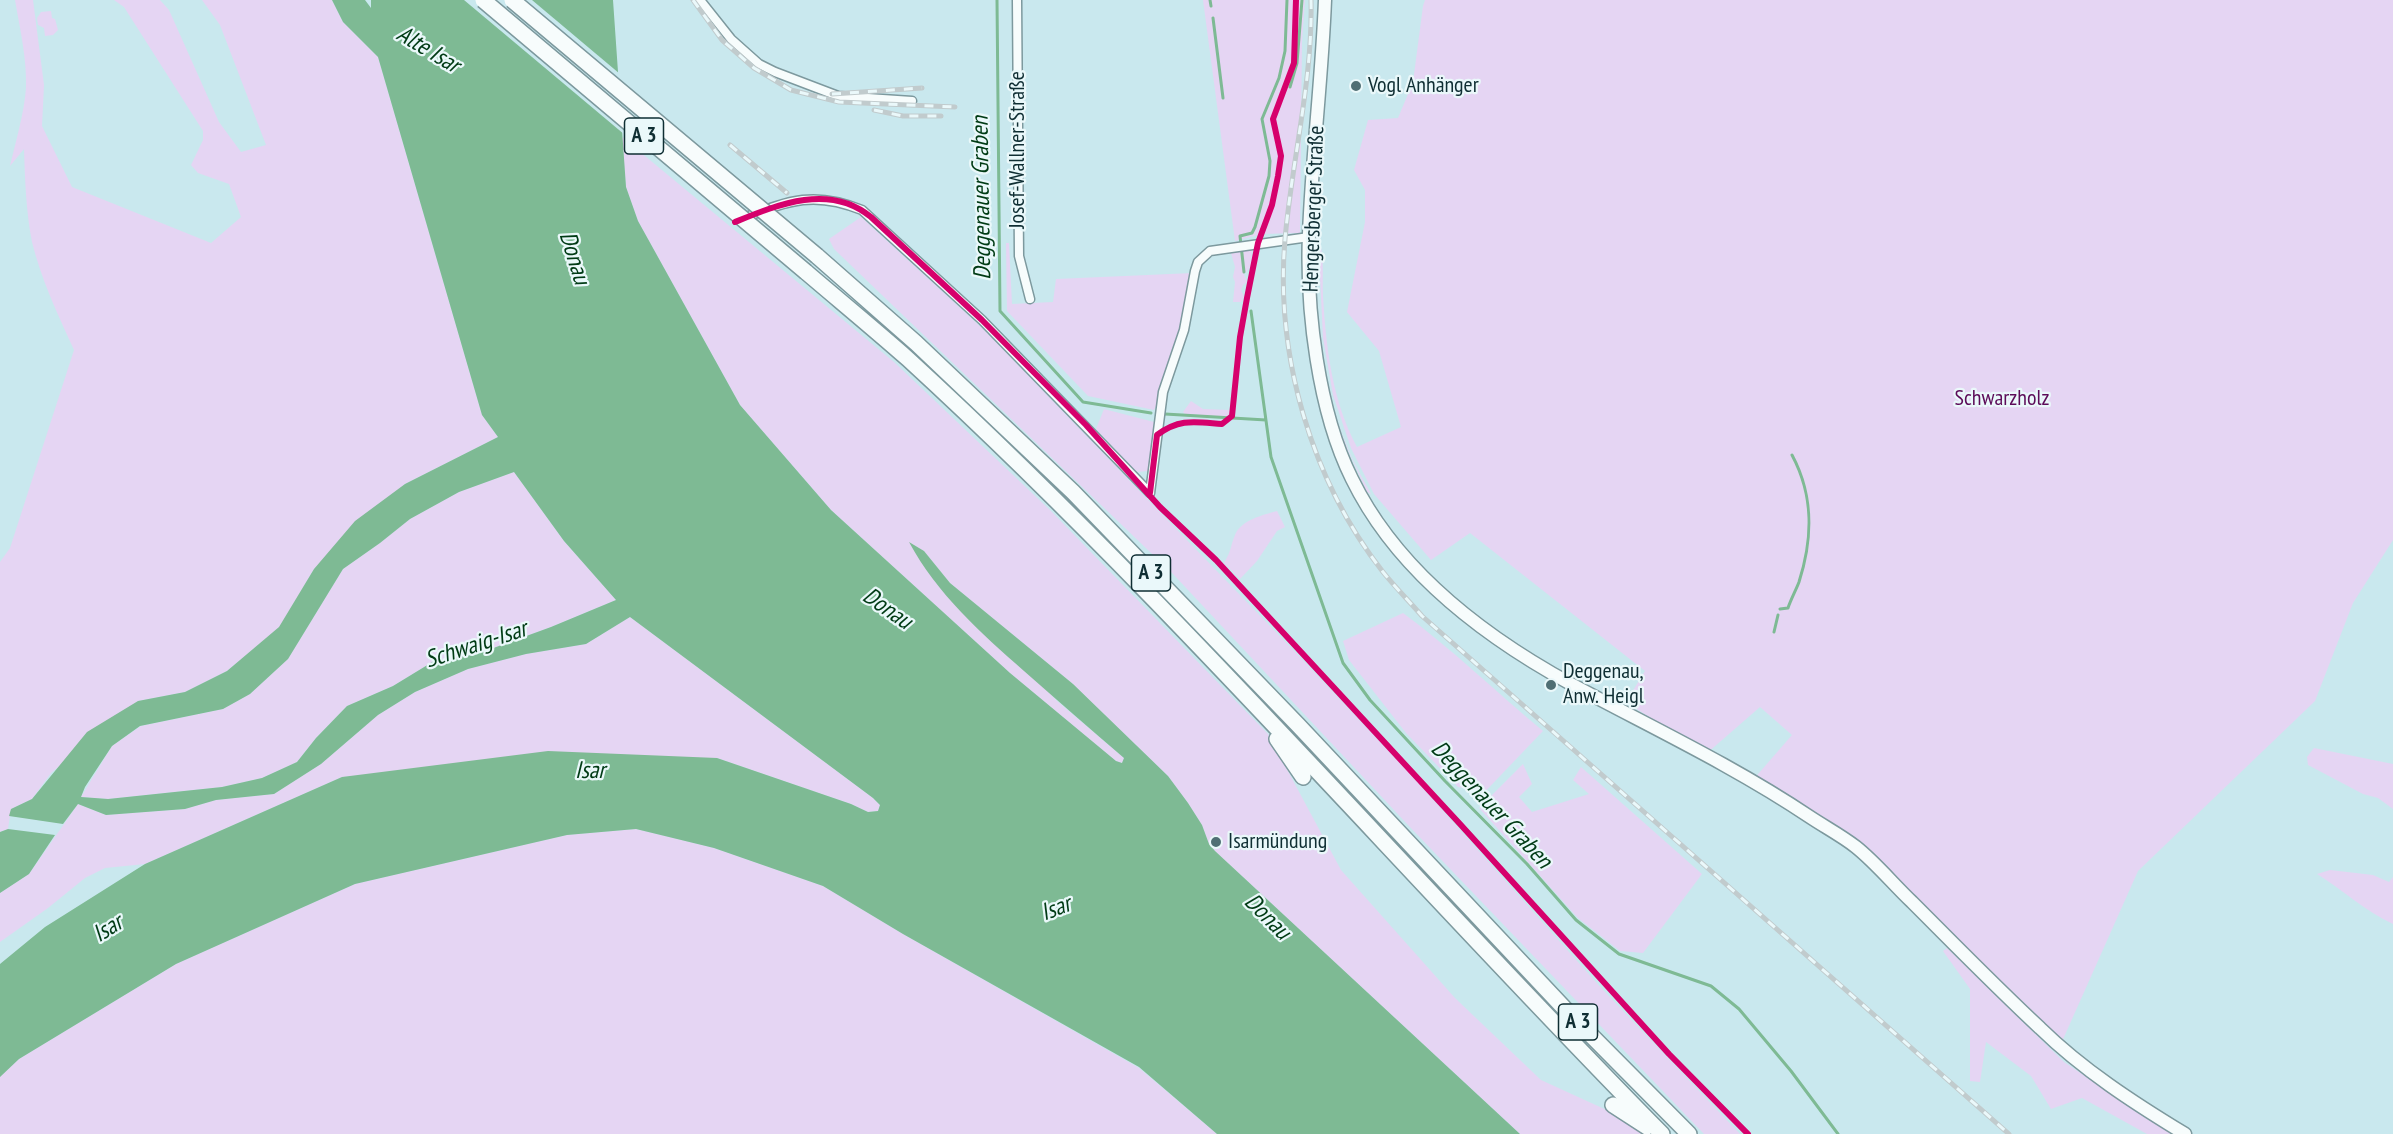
<!DOCTYPE html>
<meta charset="utf-8">
<style>
body{margin:0}
canvas{display:block;background:#c9e8ee}
</style>
<canvas width="2393" height="1134"></canvas>
<script>
const c = document.querySelector('canvas').getContext('2d');
c.lineJoin = 'round';
function fillPath(path, color) {
  c.fillStyle = color;
  c.fill(path, 'evenodd');
}
function stroke(path, color, width, dash) {
  c.strokeStyle = color;
  c.lineWidth = width;
  c.lineCap = dash ? 'butt' : 'round';
  c.setLineDash(dash || []);
  c.stroke(path);
}
function write(font, color, halo, rows, align = 'center') {
  c.font = font + ' "PT Sans Narrow",sans-serif';
  c.lineWidth = 4.5;
  c.setLineDash([]);
  c.textBaseline = 'middle';
  c.strokeStyle = halo;
  c.fillStyle = color;
  for (const [text, x, y, turn = 0] of rows) {
    c.save();
    c.translate(x, y);
    c.rotate((+turn || 0) * Math.PI / 180);
    c.textAlign = isNaN(turn) ? turn : align;
    if (halo) c.strokeText(text, 0, 0);
    c.fillText(text, 0, 0);
    c.restore();
  }
}
fillPath(new Path2D(`
 M15,0H33L44,85L42,126L72,187L211,243L241,217L229,184L198,173L191,165L203,140V131L124,7L114,0H160L169,10L219,122L241,152L266,145L220,25L202,0H332L343,22L378,57L482,415L498,437L405,484L314,569L280,627L227,671L185,692L138,701L51,773L32,799L11,809L8,829L0,832V562L10,548L74,350C58,315 41,279 32,242C26,211 25,180 24,149L10,166C16,140 24,114 26,88C27,59 20,29 15,0Z
 M1203,0H1305L1302,42L1300,233L1262,234L1235,241Z
 M1425,0H2393V540L2353,603L2315,701L2138,871L2060,1046L1855,846L1752,781L1792,735L1760,707L1706,754L1626,702L1645,671L1470,533L1431,560L1374,494L1351,448L1333,395L1323,338L1318,237C1325,253 1322,277 1323,296C1326,347 1332,401 1357,447L1401,427L1379,351L1347,312L1365,222V190L1354,170L1368,120L1398,118L1413,82L1423,6Z
 M51,11L52,18L55,19L58,30L53,35L45,36L44,28L38,25L37,18L41,12Z
 M622,137L894,362L1051,511L1268,734L1341,870L1455,998L1541,1080L1635,1123L1646,1134H1520L1215,851L1209,844L1202,825L1188,803L1168,776L1073,684L950,583L924,551L910,543L1057,701L1124,758L1122,763L1116,761L1010,673L831,510L740,405L638,221L626,187Z
 M861,217L984,330L1297,654L1409,773L1603,990L1740,1134H1704L1408,825L1173,574L834,249L829,239Z
 M1316,239C1315,309 1320,384 1348,449C1354,464 1363,479 1371,494L1367,492L1340,433L1329,392L1318,335L1315,281Z
 M1006,243H1009L1012,304L1053,302L1056,279L1193,273L1187,308L1159,400L1154,410L1088,396L1007,311Z
 M1252,248L1251,266L1244,274L1247,282L1243,285L1241,290L1244,297L1241,302H1233L1235,282L1233,277L1235,267L1231,253L1234,250H1250Z
 M1191,401L1203,409L1231,410L1229,417L1185,414L1183,412Z
 M1104,409L1154,422V445L1148,471L1137,472L1096,429Z
 M514,472L564,541L616,600L551,627L477,654L434,661L393,686L347,706L316,738L297,762L262,778L222,787L108,799L81,797L112,746L141,726L223,709L250,694L288,659L343,569L380,543L410,519L459,492Z
 M1277,511L1285,527L1277,531L1257,561L1240,579L1224,563C1232,550 1230,547 1235,535C1241,520 1263,515 1277,511Z
 M1403,613C1452,649 1496,692 1543,731L1479,798L1470,789L1458,787L1406,733L1349,660L1343,641Z
 M630,617L873,798L880,805L878,811L868,812L851,804L717,758L342,777L145,864L105,868L85,878L48,908L0,942V893L29,874L78,804L106,815L185,809L216,800L274,794L321,764L378,715L415,692L468,669L526,654L586,644Z
 M2314,748L2393,764V809L2378,798L2363,794L2308,765L2307,757Z
 M1523,764L1532,784L1519,797L1532,812L1589,794L1573,780L1581,767L1702,874L1643,953L1620,951L1578,918L1479,808Z
 M636,829L714,848L823,886L903,934L1139,1068L1217,1134H0V1077L19,1059L176,964L355,884L567,835Z
 M2330,870L2373,875L2389,882L2393,877V924C2365,911 2343,890 2317,874Z
 M1947,948L2064,1062L2172,1134H2147L2082,1098L2051,1109L2031,1076L1986,1042L1980,1082L1970,1081V989L1943,951Z`), '#e5d5f3');
fillPath(new Path2D(`
 M332,0H365L371,8V0H613L626,187L638,221L740,405L831,510L1010,673L1116,761L1122,763L1124,758C1090,729 1057,700 1024,671C981,633 937,594 909,542L924,551L950,583L1073,684L1168,776L1188,803L1202,825L1209,844L1215,851L1520,1134H1217L1139,1067L903,934L823,886L714,848L636,829L567,835L355,884L176,964L19,1059L0,1077V964L45,927L145,864L342,777L548,751L717,758L851,804L868,812L878,811L880,805L873,798L630,617L586,644L526,654L468,669L415,692L378,715L321,764L274,794L216,800L185,809L106,815L78,804L63,824L9,816L11,809L32,799L87,732L138,701L185,692L227,671L279,627L314,569L355,521L405,484L498,437L482,415L378,57L343,22ZM514,472L564,541L616,600L551,627L477,654L434,661L393,686L347,706L316,738L297,762L262,778L222,787L108,799L81,797L85,787L112,746L140,726L223,709L250,694L288,659L343,569L380,543L410,519L459,492Z
 M8,829L55,835L29,874L0,893V832Z`), '#7eba94');
fillPath(new Path2D(`
 M464,0H532L620,74L625,135Z`), '#c9e8ee');
stroke(new Path2D(`
 M997,0L1000,311L1083,402L1151,413
 M1210,0L1211,6
 M1213,18L1223,98
 M1290,87L1297,63L1302,0
 M1244,272L1240,236L1252,233L1255,227L1269,176L1270,161L1262,119L1279,78L1285,51L1287,0
 M1251,311L1271,457L1343,663L1370,700L1445,781L1527,864L1576,920L1619,954L1711,986L1739,1009L1791,1071L1838,1134
 M1165,414L1266,420
 M1780,609L1788,608C1791,599 1796,590 1799,582C1813,538 1814,496 1792,455
 M1774,632L1778,615`), '#7eba94', 3);
const minor = new Path2D(`
 M700,0L731,39L759,64L775,72L838,96L912,101
 M1017,0L1019,256L1030,299
 M741,219C788,201 813,190 862,210L982,320L1150,493
 M1150,493L1163,392L1184,330L1195,271L1198,262L1210,251L1309,237`);
const secondary = new Path2D(`
 M1325,0C1322,78 1312,156 1309,234C1306,309 1318,411 1352,479C1397,571 1483,636 1571,684C1651,727 1734,766 1810,817C1825,827 1842,836 1856,847C1876,863 1893,884 1912,902C1954,944 1996,987 2040,1028C2083,1070 2134,1103 2185,1134`);
const motorway = new Path2D(`
 M817,256L916,343L1073,492L1298,725L1564,1008L1689,1134
 M806,272C840,301 874,329 908,359C1174,603 1409,878 1662,1134
 M1277,739L1303,777
 M1613,1105L1647,1127`);
stroke(minor, '#7d999e', 11);
stroke(secondary, '#7d999e', 15);
stroke(motorway, '#7d999e', 18);
stroke(minor, '#f7fcfc', 8);
stroke(secondary, '#f7fcfc', 12);
stroke(motorway, '#f7fcfc', 15);
const rail = new Path2D(`
 M693,0L722,40L754,68L791,90L839,102L955,107
 M1311,0C1313,80 1292,159 1285,239C1275,355 1311,480 1383,572C1395,587 1409,601 1422,616L2009,1134
 M832,94L922,88
 M874,110L903,116H941
 M730,145L787,193`);
stroke(rail, '#c1cbcd', 5);
stroke(rail, '#eaf8fa', 3, [9]);
const motorwayBridge = new Path2D(`
 M483,0L806,272
 M512,0L817,256`);
stroke(motorwayBridge, '#7d999e', 18, []);
stroke(motorwayBridge, '#f7fcfc', 15);
stroke(new Path2D(`
 M735,222C779,204 830,183 871,217L982,320L1086,425L1160,507L1216,560L1460,824L1669,1054L1748,1134
 M1150,493L1157,435C1180,418 1195,422 1222,424L1232,416L1240,337L1247,298L1258,243L1272,205L1278,176L1281,156L1273,119L1294,63L1296,0`), '#d6006c', 6);
for (const [x, y, r, color] of [
 [1356,86,6,"#506f74"],
 [1551,685,6,"#506f74"],
 [1216,842,6,"#506f74"]
]) {
  const dot = new Path2D();
  dot.arc(x, y, r, 0, 2 * Math.PI);
  c.fillStyle = color;
  c.fill(dot);
  stroke(dot, '#eaf8fa', 2);
}
for (const [x, y, w] of [
 [644,136,39],
 [1151,573,39],
 [1578,1022,39]
]) {
  const box = new Path2D();
  box.roundRect(x - w / 2, y - 18, w, 36, 4.5);
  c.fillStyle = '#eaf8fa';
  c.fill(box);
  stroke(box, '#0f2e33', 1.5);
}
write('bold 21px', '#0f2e33', null, [
 ["A 3",644,136],
 ["A 3",1151,573],
 ["A 3",1578,1022]
]);
write('22px', '#0f2e33', '#eaf8fa', [
 ["Vogl Anhänger",1368,86],
 ["Deggenau,",1563,672],
 ["Anw. Heigl",1563,697],
 ["Isarmündung",1228,842]
], 'left');
write('22px', '#0f2e33', '#eaf8fa', [
 ["Josef-Wallner-Straße",1018,150,-90],
 ["Hengersberger Straße",1314,209,-88]
]);
write('22px', '#5c0b59', '#eaf8fa', [
 ["Schwarzholz",2002,399]
]);
write('italic 24px', '#003b15', '#eaf8fa', [
 ["Alte Isar",428,50,31],
 ["Deggenauer Graben",982,198,-91],
 ["Donau",574,258,73],
 ["Donau",887,609,35],
 ["Schwaig-Isar",476,645,-18],
 ["Isar",590,771],
 ["Deggenauer Graben",1491,805,47],
 ["Isar",1056,909,-21],
 ["Donau",1267,917,45],
 ["Isar",108,929,-32]
]);
</script>
